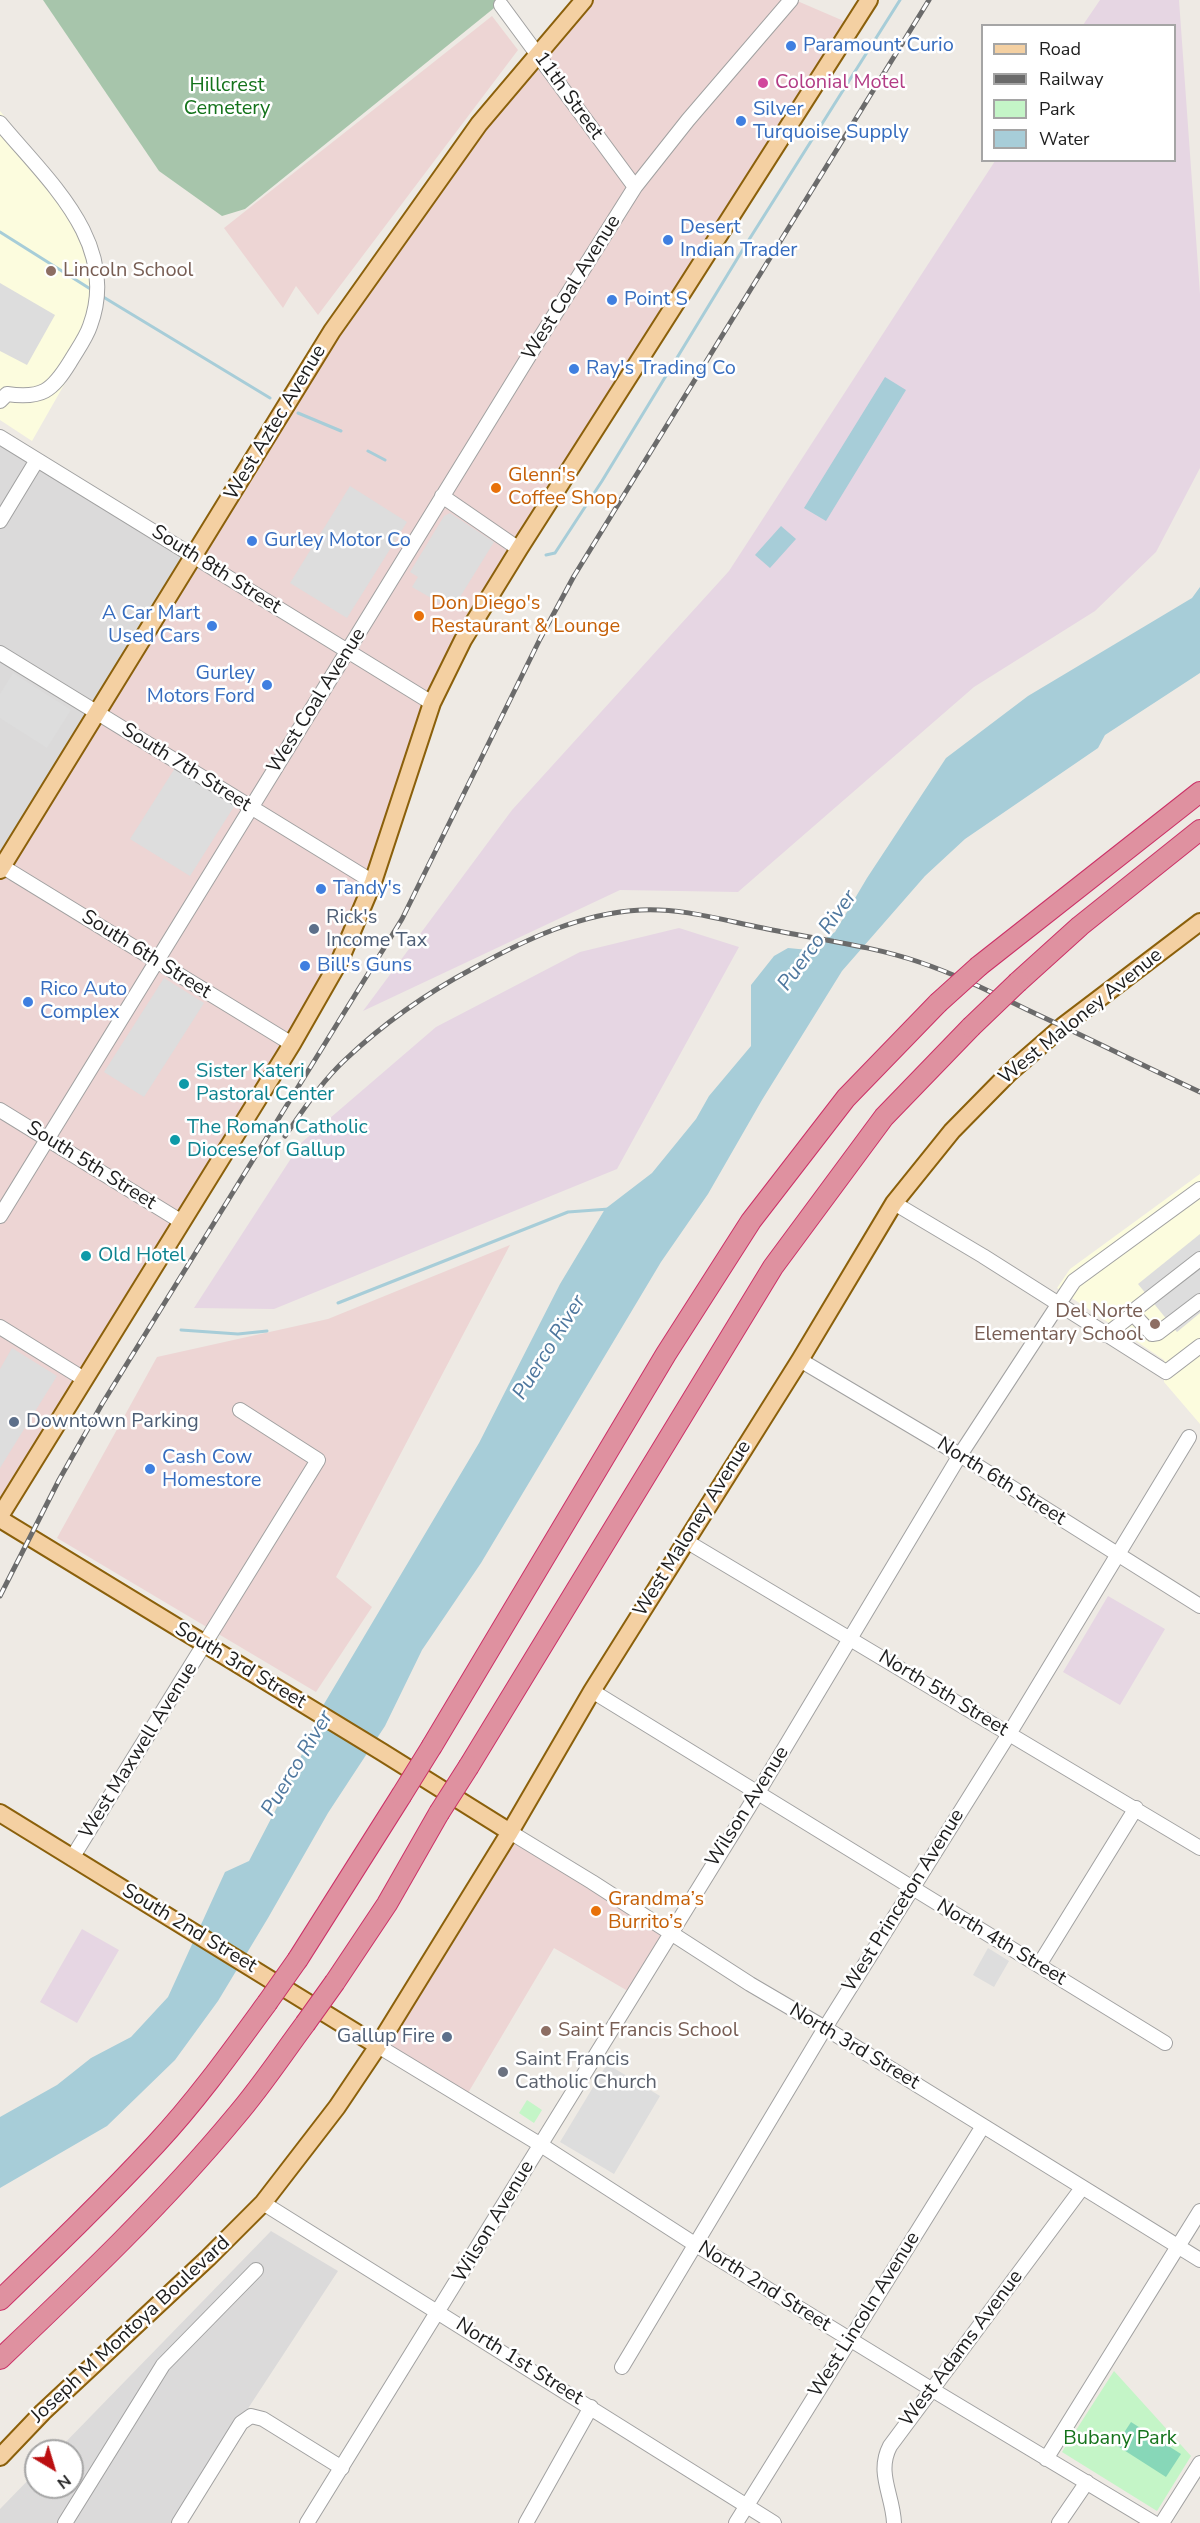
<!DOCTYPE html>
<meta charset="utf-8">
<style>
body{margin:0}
#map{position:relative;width:1200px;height:2523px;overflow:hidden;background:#eeeae4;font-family:"Nunito Sans",sans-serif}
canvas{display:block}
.legend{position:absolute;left:981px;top:24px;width:195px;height:138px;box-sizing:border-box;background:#fff;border:2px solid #a5a5a5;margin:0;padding:8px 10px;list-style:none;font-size:18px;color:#1d1d1d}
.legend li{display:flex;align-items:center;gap:12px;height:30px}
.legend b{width:30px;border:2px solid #a5a5a5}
.north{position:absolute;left:24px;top:2439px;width:60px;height:60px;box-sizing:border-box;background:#fff;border:2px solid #a5a5a5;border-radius:50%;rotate:142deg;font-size:16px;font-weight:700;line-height:24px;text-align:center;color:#1d1d1d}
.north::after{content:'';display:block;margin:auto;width:21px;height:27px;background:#bb0f11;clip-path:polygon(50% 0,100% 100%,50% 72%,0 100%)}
</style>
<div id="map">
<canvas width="1200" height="2523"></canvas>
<ul class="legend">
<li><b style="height:8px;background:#f4d0a2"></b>Road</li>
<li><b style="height:8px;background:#6b6b6b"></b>Railway</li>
<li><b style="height:16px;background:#c4f5c7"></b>Park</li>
<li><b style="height:16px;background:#a7cdd8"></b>Water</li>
</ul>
<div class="north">N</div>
</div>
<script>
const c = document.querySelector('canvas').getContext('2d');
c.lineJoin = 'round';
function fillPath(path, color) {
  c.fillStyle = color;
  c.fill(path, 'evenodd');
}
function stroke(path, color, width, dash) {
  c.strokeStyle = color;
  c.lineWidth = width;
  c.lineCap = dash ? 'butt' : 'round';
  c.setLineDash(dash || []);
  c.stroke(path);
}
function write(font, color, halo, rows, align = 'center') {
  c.font = font + ' "Nunito Sans",sans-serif';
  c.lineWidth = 5;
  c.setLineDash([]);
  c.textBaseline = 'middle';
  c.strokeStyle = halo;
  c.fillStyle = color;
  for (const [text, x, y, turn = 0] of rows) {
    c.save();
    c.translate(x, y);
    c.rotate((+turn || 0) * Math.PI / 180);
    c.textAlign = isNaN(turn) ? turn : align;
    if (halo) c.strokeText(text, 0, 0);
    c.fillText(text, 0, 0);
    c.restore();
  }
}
fillPath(new Path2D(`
 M0,437L188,553L0,856Z
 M271,2231L338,2271L173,2523H0V2509L36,2472V2487H72V2451H57Z`), '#dbdada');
fillPath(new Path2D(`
 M585,0H795L853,25L463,640L340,960L0,1515V870L298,388L479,124Z
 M492,16L518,50L318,315L296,286L283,308L224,228Z
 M510,1245L336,1577L372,1607L316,1692L57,1538L157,1357L328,1319Z
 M510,1832L669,1934L633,1994L554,1948L465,2098L378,2046Z`), '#edd5d4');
fillPath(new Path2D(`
 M1100,0H1179L1200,294V468L1156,552L1095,611L974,687L738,892L620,890L363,1011L512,810L729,571L995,161L1174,160V26L1083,25Z
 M679,928L739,947L617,1169L274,1309L194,1308L301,1143L436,1027L580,952Z
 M1108,1596L1165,1629L1120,1705L1063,1672Z
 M82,1929L119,1950L77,2023L40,2002Z`), '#e6d6e3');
fillPath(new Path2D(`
 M0,111L80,209L97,243L102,263L103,305L97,327L32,441L0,420Z
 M1200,1174V1424L1164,1382V1360L1057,1288L1070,1269Z`), '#fcfcde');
fillPath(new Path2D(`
 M43,0H504L245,209L222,216L159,171Z`), '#a7c5ab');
fillPath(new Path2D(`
 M527,2100L542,2110L534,2123L519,2113Z
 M1114,2371L1191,2456L1157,2511L1062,2452Z`), '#c4f5c7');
fillPath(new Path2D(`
 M1131,2422L1181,2454L1166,2477L1116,2445Z`), '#87d7b8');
fillPath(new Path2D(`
 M0,283L55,315L27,365L0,351Z
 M350,486L407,522L347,618L290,583Z
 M450,513L494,542L452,610L412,587L418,577L410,572L444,516Z
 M13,673L71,710L47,748L0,718V694Z
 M175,768L235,805L190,876L130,839Z
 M164,978L204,1003L144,1097L104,1072Z
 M1200,1234V1313L1177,1332L1138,1284Z
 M12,1348L57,1376L0,1468V1369Z
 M988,1948L1009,1961L994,1987L973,1975Z
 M607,2064L660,2096L614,2174L560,2142Z`), '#ddd');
fillPath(new Path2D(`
 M885,377L906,390L826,521L804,508Z
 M781,526L796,539L770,568L755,555Z
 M1200,587V673L1105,735L1098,748L965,839L925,876L842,971L762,1100L708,1194L661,1262L481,1563L422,1650L385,1726L328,1813L268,1918L218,2001L175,2060L107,2126L0,2188V2117L57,2085L91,2058L131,2037L168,1997L225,1872L249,1861L287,1788L324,1704L479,1443L560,1284L605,1209L652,1173L696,1119L709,1096L751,1046V985L774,956L788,948L809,950L835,932L867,878L946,758L1028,696L1192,598Z`), '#a7cdd8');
stroke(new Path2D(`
 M0,232L92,290
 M100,295L270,398
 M298,413L341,431
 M368,451L385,460
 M546,555L555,553L602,481L745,246L900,0
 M338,1303L568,1212L609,1209
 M181,1330L238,1334L267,1331`), '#a7cdd8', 3);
const minor = new Path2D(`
 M501,5L635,187
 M0,123C47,180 121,243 90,326C86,338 77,350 70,362C52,391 42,399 7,394L0,401
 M0,437L432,703
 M442,496L519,549
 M0,521L37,460
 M0,653L373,882
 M0,865L292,1044
 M0,1110L182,1222
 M894,1203L983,1256L1166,1372L1200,1346
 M0,1216L540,338L635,187L688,120L791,0
 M1133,1314L1152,1334L1158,1333L1200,1301
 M0,1327L84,1379
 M1106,1335L1133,1314L1137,1308L1200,1259
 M800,1360L960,1455L1200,1606
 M686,1541L1200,1848
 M592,1691L1165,2043
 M510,1832L592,1882L750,1984L825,2028L1200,2260
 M72,1858L318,1460L240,1410
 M1039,1965L1136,1808
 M378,2046L541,2145L696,2245L931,2389L1154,2523
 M263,2203L774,2523
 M622,2367L825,2028L1009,1734L1189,1437
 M1046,2459L1200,2211
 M65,2523L163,2365L256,2270
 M179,2523L241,2423L251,2416L263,2419L342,2468
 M307,2523L757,1794L960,1455L1058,1305L1074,1281L1200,1189
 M526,2523L591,2407
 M736,2523L983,2126
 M894,2523C893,2495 876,2473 890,2446L1082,2188
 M1059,2523L1087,2482
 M1162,2523L1200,2463`);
const major = new Path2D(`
 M0,870L332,331L479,124L584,0
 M0,1516L292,1044L340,960L373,882L432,703L463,640L519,549L869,0
 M0,1519L382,1752L510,1832
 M0,1813L378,2046
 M0,2457L43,2412L208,2258L263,2203L337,2107L378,2046L510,1832L592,1691L800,1360L894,1203L952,1131L1009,1073L1063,1026L1200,922`);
const highway = new Path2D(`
 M979,966L1200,792
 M1018,982L1080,926L1200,830
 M432,1746L666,1354L751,1221L846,1098L938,1003
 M469,1766L773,1267L884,1117L971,1027
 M298,1959L401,1796
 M335,1982L387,1904L439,1813
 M0,2300C53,2249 106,2198 156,2144C197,2100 232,2051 267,2003
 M0,2359C82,2281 164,2203 236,2116C261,2087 282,2055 305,2024`);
stroke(minor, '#a1a1a1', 16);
stroke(major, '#8b600b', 20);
stroke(highway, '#cb3167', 22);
stroke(minor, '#fff', 14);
stroke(major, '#f4d0a2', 16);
stroke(highway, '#df91a0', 20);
const rail = new Path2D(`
 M285,1136C304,1109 322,1081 346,1059C383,1024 427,993 472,969C524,940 581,913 641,910C683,908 722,920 763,928C814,939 869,945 919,962C958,975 995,994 1032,1012C1088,1038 1144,1066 1200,1092
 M0,1596L59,1480L102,1404L402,919L540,639L574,576L929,0`);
stroke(rail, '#6b6b6b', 5);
stroke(rail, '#fff', 3, [9]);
const highwayBridge = new Path2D(`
 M938,1003L979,966
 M971,1027L1018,982
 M401,1796L432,1746
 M439,1813L469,1766
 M267,2003L298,1959
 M305,2024L335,1982`);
stroke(highwayBridge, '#cb3167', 22, []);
stroke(highwayBridge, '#df91a0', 20);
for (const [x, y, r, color] of [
 [791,46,6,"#3f7fe0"],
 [763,83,6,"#d1479c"],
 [741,121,6,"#3f7fe0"],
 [668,240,6,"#3f7fe0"],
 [51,271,6,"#8d6e63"],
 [612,300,6,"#3f7fe0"],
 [574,369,6,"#3f7fe0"],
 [496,488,6,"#e8710a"],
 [252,541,6,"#3f7fe0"],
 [419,616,6,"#e8710a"],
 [212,626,6,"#3f7fe0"],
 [267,685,6,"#3f7fe0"],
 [321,889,6,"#3f7fe0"],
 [314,929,6,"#5c6f8a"],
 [305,966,6,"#3f7fe0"],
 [28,1002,6,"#3f7fe0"],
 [184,1084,6,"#0f9aa8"],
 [175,1140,6,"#0f9aa8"],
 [86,1256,6,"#0f9aa8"],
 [1155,1324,6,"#8d6e63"],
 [14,1422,6,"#5c6f8a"],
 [150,1469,6,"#3f7fe0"],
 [596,1911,6,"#e8710a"],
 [546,2031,6,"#8d6e63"],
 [447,2037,6,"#5c6f8a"],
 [503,2072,6,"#6b7280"]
]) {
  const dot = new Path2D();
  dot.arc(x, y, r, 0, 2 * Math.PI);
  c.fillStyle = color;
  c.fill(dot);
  stroke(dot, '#fff', 2);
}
write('20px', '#366cbe', '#fff', [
 ["Paramount Curio",803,46],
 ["Silver",753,110],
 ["Turquoise Supply",753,133],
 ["Desert",680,228],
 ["Indian Trader",680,251],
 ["Point S",624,300],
 ["Ray's Trading Co",586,369],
 ["Gurley Motor Co",264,541],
 ["A Car Mart",200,614,"right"],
 ["Used Cars",200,637,"right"],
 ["Gurley",255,674,"right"],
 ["Motors Ford",255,697,"right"],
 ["Tandy's",333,889],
 ["Bill's Guns",317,966],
 ["Rico Auto",40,990],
 ["Complex",40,1013],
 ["Cash Cow",162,1458],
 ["Homestore",162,1481]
], 'left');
write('20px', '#b23c85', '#fff', [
 ["Colonial Motel",775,83]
], 'left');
write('20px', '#14731b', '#fff', [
 ["Hillcrest",227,86],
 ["Cemetery",227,109],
 ["Bubany Park",1120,2439]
]);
write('20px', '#1d1d1d', '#fff', [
 ["11th Street",568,96,54],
 ["West Coal Avenue",572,288,-58],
 ["West Aztec Avenue",276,423,-59],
 ["South 8th Street",216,570,32],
 ["West Coal Avenue",317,701,-58],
 ["South 7th Street",186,768,32],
 ["South 6th Street",146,955,32],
 ["West Maloney Avenue",1081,1017,-39],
 ["South 5th Street",91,1166,32],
 ["North 6th Street",1001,1482,32],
 ["West Maloney Avenue",693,1529,-58],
 ["South 3rd Street",240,1666,31],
 ["North 5th Street",943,1694,31],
 ["West Maxwell Avenue",139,1751,-58],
 ["Wilson Avenue",748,1807,-58],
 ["West Princeton Avenue",904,1901,-58],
 ["South 2nd Street",189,1929,31],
 ["North 4th Street",1001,1943,31],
 ["North 3rd Street",854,2047,31],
 ["Wilson Avenue",494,2222,-59],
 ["North 2nd Street",764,2287,32],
 ["West Lincoln Avenue",865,2315,-58],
 ["Joseph M Montoya Boulevard",131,2330,-43],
 ["West Adams Avenue",962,2349,-53],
 ["North 1st Street",519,2362,32]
]);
write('20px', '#785e54', '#fff', [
 ["Lincoln School",63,271],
 ["Del Norte",1143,1312,"right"],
 ["Elementary School",1143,1335,"right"],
 ["Saint Francis School",558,2031]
], 'left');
write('20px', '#c56008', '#fff', [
 ["Glenn's",508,476],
 ["Coffee Shop",508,499],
 ["Don Diego's",431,604],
 ["Restaurant & Lounge",431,627],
 ["Grandma’s",608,1900],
 ["Burrito’s",608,1923]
], 'left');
write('20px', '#4e5e75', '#fff', [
 ["Rick's",326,918],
 ["Income Tax",326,941],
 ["Downtown Parking",26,1422],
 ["Gallup Fire",435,2037,"right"]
], 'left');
write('20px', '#0d838f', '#fff', [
 ["Sister Kateri",196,1072],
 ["Pastoral Center",196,1095],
 ["The Roman Catholic",187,1128],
 ["Diocese of Gallup",187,1151],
 ["Old Hotel",98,1256]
], 'left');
write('20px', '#5b616d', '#fff', [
 ["Saint Francis",515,2060],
 ["Catholic Church",515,2083]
], 'left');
write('italic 21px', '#4e779e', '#fff', [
 ["Puerco River",818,941,-54],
 ["Puerco River",550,1348,-58],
 ["Puerco River",298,1764,-59]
]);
</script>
